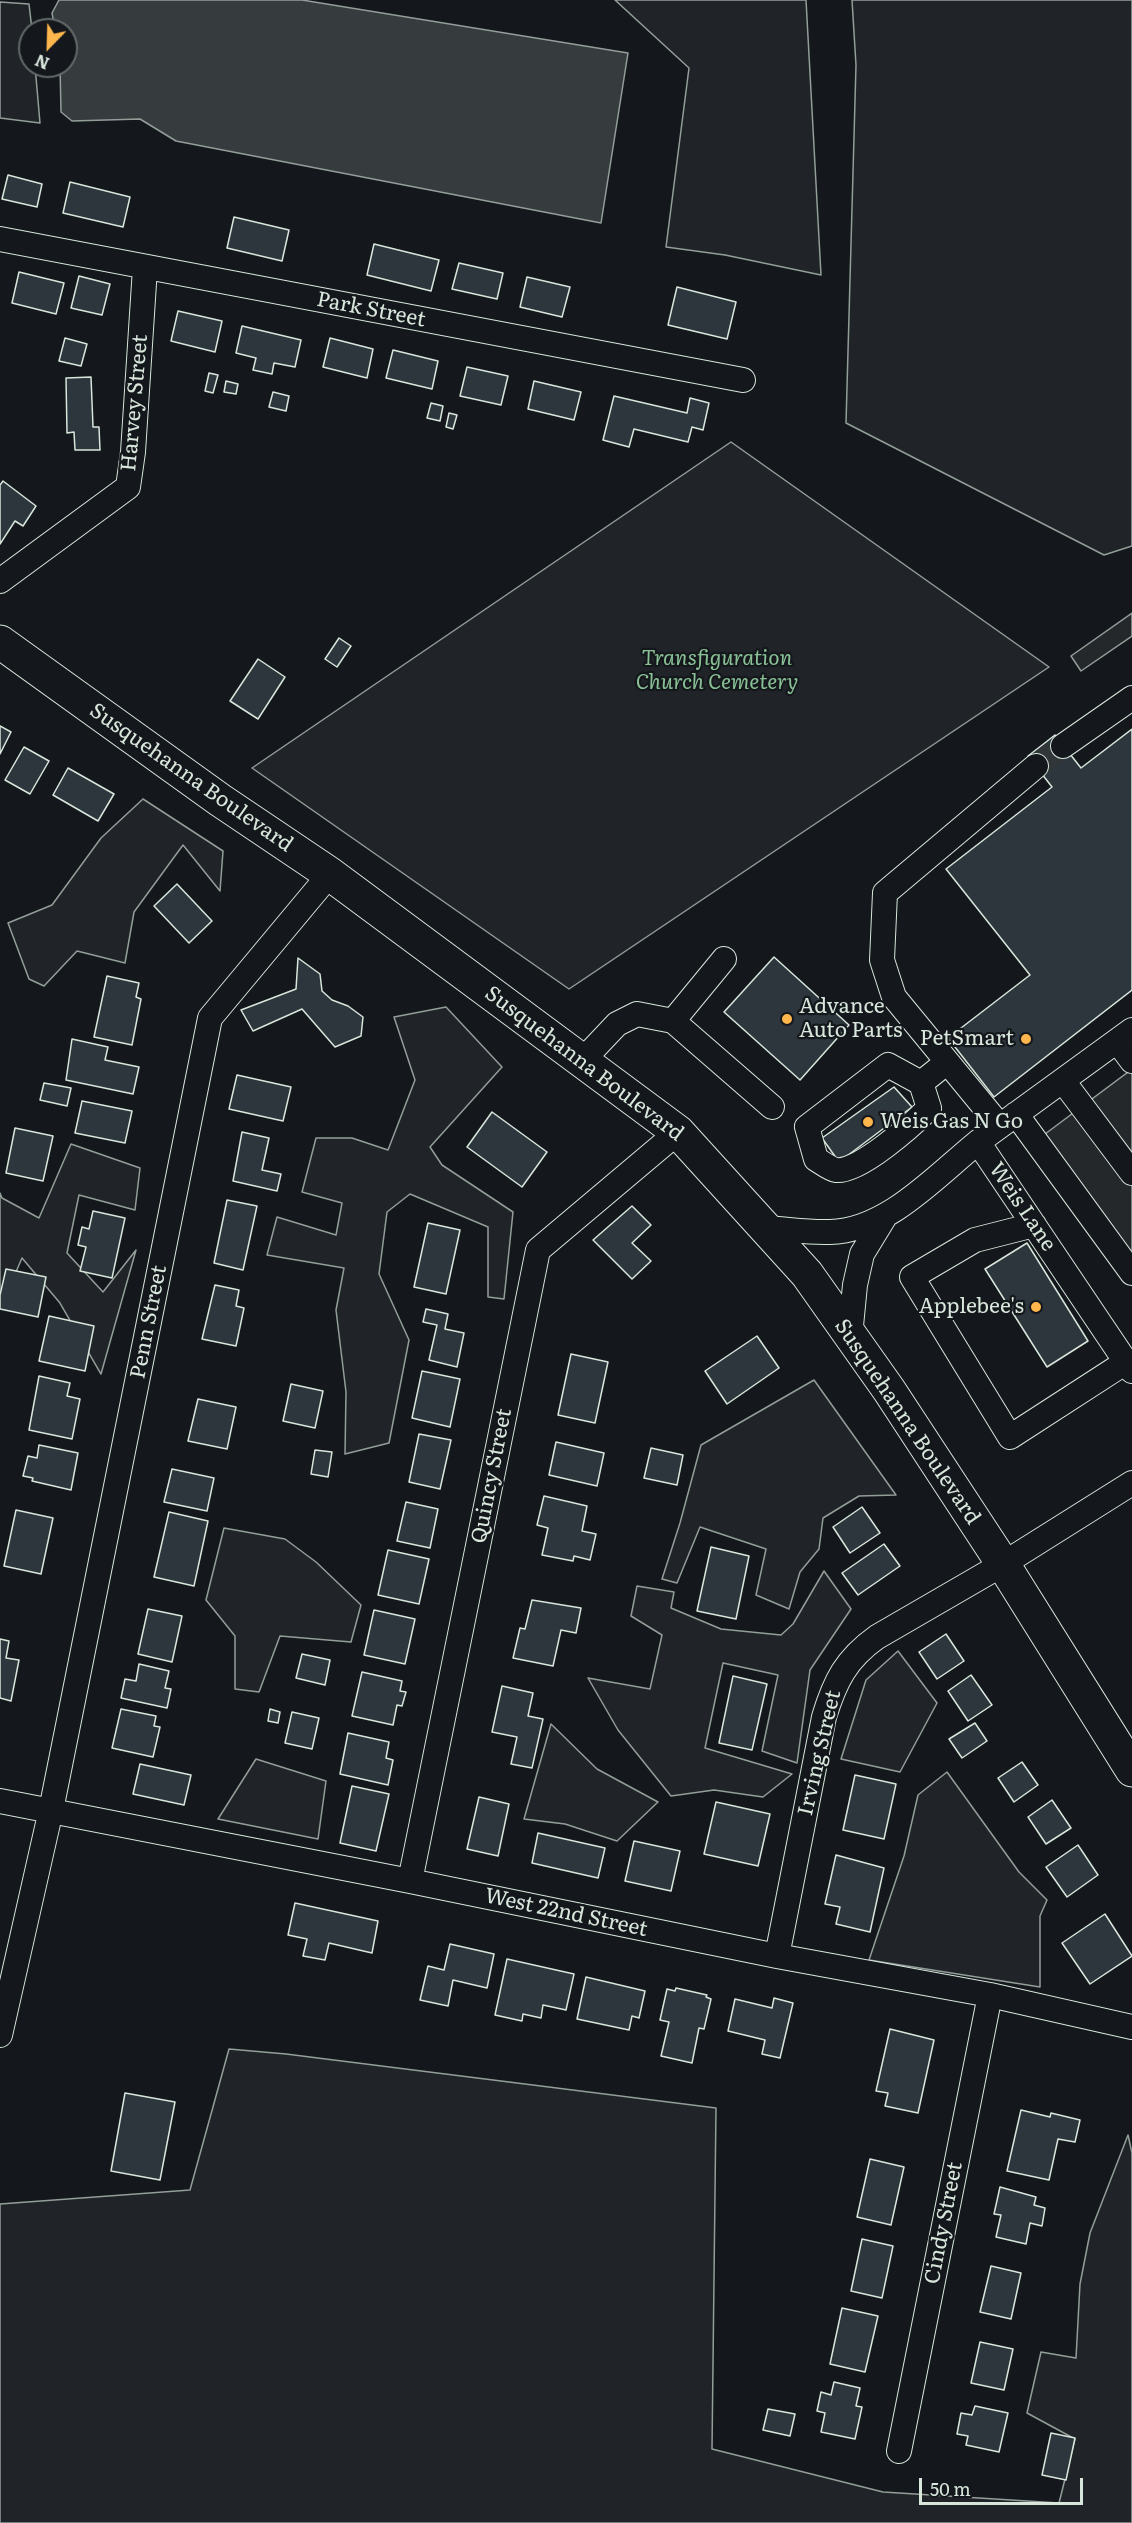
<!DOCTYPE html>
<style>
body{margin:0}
#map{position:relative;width:1132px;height:2523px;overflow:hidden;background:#14181c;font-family:Literata,serif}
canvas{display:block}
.north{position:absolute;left:18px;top:18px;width:60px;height:60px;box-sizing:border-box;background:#14181c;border:2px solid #626a69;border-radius:50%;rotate:203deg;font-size:16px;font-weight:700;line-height:24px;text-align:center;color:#d8e6dc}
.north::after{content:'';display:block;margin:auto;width:21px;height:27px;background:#ffb74d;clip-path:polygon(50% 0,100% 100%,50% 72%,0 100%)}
.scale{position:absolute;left:919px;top:2478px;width:164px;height:27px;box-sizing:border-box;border:3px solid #d8e6dc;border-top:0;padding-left:8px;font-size:18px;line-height:21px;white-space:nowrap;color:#d8e6dc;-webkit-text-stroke:4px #14181c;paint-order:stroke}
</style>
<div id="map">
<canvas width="1132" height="2523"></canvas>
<div class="north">N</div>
<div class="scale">50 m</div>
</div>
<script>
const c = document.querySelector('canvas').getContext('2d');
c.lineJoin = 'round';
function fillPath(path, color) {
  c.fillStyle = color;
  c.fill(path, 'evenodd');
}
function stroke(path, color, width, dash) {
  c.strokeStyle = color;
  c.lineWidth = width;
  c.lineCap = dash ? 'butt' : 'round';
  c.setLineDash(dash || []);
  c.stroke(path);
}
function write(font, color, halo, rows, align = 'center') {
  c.font = font + ' Literata,serif';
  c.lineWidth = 4.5;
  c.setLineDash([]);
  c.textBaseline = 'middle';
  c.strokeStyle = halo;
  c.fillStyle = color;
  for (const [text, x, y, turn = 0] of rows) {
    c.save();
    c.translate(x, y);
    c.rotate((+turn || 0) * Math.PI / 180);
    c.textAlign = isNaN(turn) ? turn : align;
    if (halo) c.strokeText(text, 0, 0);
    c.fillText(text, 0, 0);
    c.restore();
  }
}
const green = new Path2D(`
 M615,0H806L821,275L725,255L666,247L689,68Z
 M852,0H1132V546L1104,555L846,423L856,65Z
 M0,2L29,4L32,30L30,66H35L40,123L0,118Z
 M731,442L1049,667L569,989L252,768Z
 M143,799L223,851L220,891L183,845L134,912L125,963L77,951L44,986L29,979L8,923L52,905L101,838Z
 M446,1007L502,1067L430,1147L442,1165L513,1212L504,1299L488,1297V1227L410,1194L387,1212L379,1274L409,1340L389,1443L345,1454L346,1392L336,1310L344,1268L267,1255L277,1217L336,1235L342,1203L302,1192L316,1138H352L388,1150L415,1080L394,1017Z
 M71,1144L140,1168L135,1210L79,1195L67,1253L103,1292L136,1250L101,1374L60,1303L22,1258L0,1309V1193L2,1198L39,1218Z
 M814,1380L896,1495L859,1496L823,1518L819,1549L800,1572L789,1609L756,1595L766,1549L700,1527L677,1583L662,1579L680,1523L701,1445Z
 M224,1528L285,1539L316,1562L361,1605L351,1642L280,1636L259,1692L235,1689V1636L206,1600Z
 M824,1571L851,1609L810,1670L797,1763L762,1751L778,1675L723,1663L705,1748L792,1774L763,1797L714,1790L671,1796L618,1730L588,1678L650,1689L662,1635L631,1616L637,1586L674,1592L671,1608L721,1629L781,1635L793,1624Z
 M898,1651L937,1703L900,1772L841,1759L866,1680Z
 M551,1724L597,1769L658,1802L617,1841L565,1824L524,1819Z
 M256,1759L326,1781L318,1839L218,1819Z
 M947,1772L1019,1872L1047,1900L1040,1916V1987L869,1960L904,1856L918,1795Z
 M229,2049L286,2054L716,2108L712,2449L883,2492L1059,2503L1075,2439L1027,2413L1041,2352L1076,2358L1080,2284L1090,2233L1128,2135L1132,2153V2523H0V2204L190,2190Z`);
fillPath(green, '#202428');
stroke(green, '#939e99', 1.5);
const parking = new Path2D(`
 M1132,613V636L1081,671L1071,656Z
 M1132,1069V1283L1029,1146Z`);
fillPath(parking, '#24282b');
stroke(parking, '#939e99', 1.5);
const water = new Path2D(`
 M59,0H302L628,53L601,223L176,141L140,119L72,121L61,112L60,66H66V30H55L52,13Z`);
fillPath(water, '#363b3e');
stroke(water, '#939e99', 1.5);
const building = new Path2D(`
 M8,175L42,184L37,207L2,199Z
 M70,182L130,197L123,227L63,213Z
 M234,217L289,230L282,261L227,248Z
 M374,244L439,260L431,291L367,275Z
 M459,263L503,273L497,299L452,289Z
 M19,272L64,283L56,314L12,303Z
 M79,276L110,284L102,315L71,308Z
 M527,277L570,287L562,317L520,307Z
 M677,287L736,302L727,339L668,325Z
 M178,311L222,321L215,352L171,341Z
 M242,326L301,340L295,367L274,363L272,374L253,370L256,358L236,353Z
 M65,338L87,344L81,366L59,361Z
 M330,338L373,349L367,378L323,367Z
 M393,350L438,361L432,389L386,378Z
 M467,367L508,376L501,405L460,396Z
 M209,373L218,375L213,393L205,391Z
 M91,377L93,427H99L100,450H75L74,432L67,433L66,378Z
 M226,381L238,384L236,394L224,392Z
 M534,381L581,392L574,420L528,409Z
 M273,392L289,396L286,411L269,407Z
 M614,396L687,413L690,398L709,403L703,430L692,427L688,442L634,429L629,447L603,440Z
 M431,403L443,406L440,421L427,418Z
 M449,413L457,415L453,429L446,427Z
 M3,481L36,506L23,526L15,521L0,544V485Z
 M339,638L351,646L337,667L325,659Z
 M258,659L285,677L258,719L230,701Z
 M0,726L11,732L0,754Z
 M1132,729V990L994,1097L948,1038L1030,975L946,869L1052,787L1028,756L1055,735L1081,768Z
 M24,747L49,761L30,794L5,780Z
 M68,768L114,794L98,821L53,795Z
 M177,884L212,921L189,943L154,906Z
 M774,957L849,1025L800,1080L724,1012Z
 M298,958L320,974L322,991L332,1000L348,1006L363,1017L361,1036L335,1047L302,1009L253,1031L241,1010L296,989Z
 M107,976L139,983L136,997L141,999L132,1045L94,1037Z
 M72,1039L108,1047L105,1060L139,1067L133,1094L66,1080Z
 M237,1075L291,1087L283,1121L229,1109Z
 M44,1083L71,1088L67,1106L40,1100Z
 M894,1087L912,1107L839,1162L822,1138Z
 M82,1101L132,1111L125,1143L75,1133Z
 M492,1112L547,1152L522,1187L467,1147Z
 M15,1128L53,1136L43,1181L6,1173Z
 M242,1132L269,1138L262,1170L281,1174L277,1191L233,1181Z
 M227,1200L257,1206L243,1270L214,1263Z
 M632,1206L651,1225L632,1243L651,1261L632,1279L593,1240Z
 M93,1211L125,1218L112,1278L80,1271L86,1247L78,1245L82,1227L89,1229Z
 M428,1223L460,1230L446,1294L414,1287Z
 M1027,1243L1088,1341L1047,1367L985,1269Z
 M6,1269L46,1277L38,1317L0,1309V1295Z
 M215,1285L239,1290L236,1306L244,1308L236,1346L202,1339Z
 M426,1309L448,1314L445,1329L464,1333L457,1367L429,1360L437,1325L423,1322Z
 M49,1316L94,1326L85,1371L39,1361Z
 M757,1336L779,1368L727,1404L705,1371Z
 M571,1354L608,1362L595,1423L558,1415Z
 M422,1371L460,1379L450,1427L412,1418Z
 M39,1376L70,1383L67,1396L80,1399L72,1439L29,1430Z
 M291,1384L323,1391L315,1428L283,1421Z
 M198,1399L236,1407L227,1449L188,1441Z
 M419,1434L451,1440L440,1489L409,1482Z
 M556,1442L604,1453L597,1486L549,1475Z
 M39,1445L78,1453L71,1490L32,1481L33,1478L23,1476L28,1456L37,1458Z
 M651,1448L683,1455L677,1485L644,1478Z
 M315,1450L332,1452L328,1477L311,1474Z
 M172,1469L214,1478L207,1511L164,1502Z
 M544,1496L587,1506L582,1531L596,1534L590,1560L574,1556L573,1561L542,1555L548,1528L537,1525Z
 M406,1502L438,1509L430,1548L397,1541Z
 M862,1507L880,1533L850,1553L833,1527Z
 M16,1510L53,1518L41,1574L4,1566Z
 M169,1512L208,1521L194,1586L154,1577Z
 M884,1544L900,1566L858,1595L842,1573Z
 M711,1547L749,1556L736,1619L697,1611Z
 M388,1550L429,1559L419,1604L378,1595Z
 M532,1600L581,1608L576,1633L561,1630L553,1666L513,1658L520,1628L525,1629Z
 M148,1609L182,1616L172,1662L138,1654Z
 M374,1610L415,1619L405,1664L364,1655Z
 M946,1634L964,1661L937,1679L919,1652Z
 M0,1639L9,1641L6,1658L19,1660L11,1701L0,1698Z
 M302,1654L330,1660L325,1685L296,1678Z
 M139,1664L169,1671L165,1688L171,1689L167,1708L121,1698L125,1679L136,1681Z
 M362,1672L402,1681L400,1691L406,1692L402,1706L397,1705L393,1725L352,1716Z
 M971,1675L992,1705L968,1721L948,1691Z
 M733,1676L767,1684L752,1750L719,1743Z
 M502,1686L533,1693L528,1716L543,1719L532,1768L511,1764L517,1737L492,1732Z
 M121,1709L156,1716L154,1726L160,1727L153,1757L112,1748Z
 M270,1709L280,1712L278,1723L268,1721Z
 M292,1712L319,1718L312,1749L285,1743Z
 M975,1723L987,1741L962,1758L949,1739Z
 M348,1733L389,1742L386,1758L393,1760L388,1785L340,1774Z
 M1022,1762L1038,1785L1014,1802L998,1778Z
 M140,1764L191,1775L184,1805L133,1794Z
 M855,1775L896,1784L884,1839L843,1830Z
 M352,1786L389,1794L376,1851L340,1843Z
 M479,1797L509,1804L498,1856L467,1849Z
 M1052,1800L1071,1828L1046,1844L1028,1817Z
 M716,1802L770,1814L758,1866L704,1854Z
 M538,1833L605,1848L598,1878L532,1863Z
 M634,1841L680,1851L671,1891L625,1881Z
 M1078,1845L1098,1875L1067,1897L1046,1867Z
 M836,1855L884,1868L870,1932L836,1924L840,1907L825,1904Z
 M295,1903L378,1921L372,1953L329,1943L325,1960L303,1956L307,1939L288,1935Z
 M1105,1914L1132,1956L1090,1984L1062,1943Z
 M450,1944L494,1954L487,1988L453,1980L448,2006L420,2000L428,1966L444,1970Z
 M507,1959L574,1974L566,2010L543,2005L541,2018L523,2014L522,2021L495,2015Z
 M586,1977L645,1991L639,2018L632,2016L629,2030L577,2019Z
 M676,1988L707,1995L706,1997L711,1999L704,2029L699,2028L692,2063L661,2056L669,2022L660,2020L667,1989L675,1991Z
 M774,1998L793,2003L780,2058L762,2054L765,2040L728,2031L735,1999L772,2008Z
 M890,2029L934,2040L918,2113L885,2106L888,2093L876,2091Z
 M125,2093L175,2102L160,2180L111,2171Z
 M1021,2110L1050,2117L1051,2113L1080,2120L1075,2142L1058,2139L1049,2180L1007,2171Z
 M870,2159L904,2167L891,2225L857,2217Z
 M1000,2187L1036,2197L1034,2205L1045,2208L1042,2226L1030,2223L1026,2244L996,2237L1001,2215L994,2214Z
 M862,2239L893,2246L882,2298L851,2291Z
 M991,2266L1021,2273L1011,2319L980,2312Z
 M842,2308L878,2316L865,2372L830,2364Z
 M980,2342L1013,2349L1004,2390L971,2383Z
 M834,2382L860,2388L856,2406L862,2407L855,2439L821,2432L825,2413L817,2411L821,2392L831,2395Z
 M975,2406L1008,2413L999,2452L966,2445L968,2436L957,2434L961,2413L972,2415Z
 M768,2409L795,2414L790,2436L763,2430Z
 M1051,2433L1075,2438L1066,2480L1042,2475Z`);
fillPath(building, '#2c363c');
stroke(building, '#d8e6dc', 1.5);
stroke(new Path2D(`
 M1036,766L1063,746`), '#313739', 24, [24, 12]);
const minor = new Path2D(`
 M0,239L743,380
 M0,581L128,487L133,452L145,268
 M1063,746L1132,698
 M673,1021L772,1107
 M1132,1030L978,1142L1132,1371
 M1117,1041L1132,1061
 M582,1061L617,1024L637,1014L673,1021L724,959
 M1063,1081L1132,1173
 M921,1083L929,1108C913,1124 859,1173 836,1170C830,1169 821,1162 816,1159L807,1127L888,1065L921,1083L946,1063
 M1016,1114L1132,1273
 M1000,1126L894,997L882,960L885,893L1036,766
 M1034,1225L975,1240L912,1277L1010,1437L1126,1362
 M765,1228C786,1229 809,1233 830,1232C887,1231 936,1176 978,1142
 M850,1336L855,1285L862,1254L884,1218
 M0,1801L410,1881L777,1956L990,1995L1132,2027
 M410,1881L538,1250L678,1132
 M777,1956L824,1717C835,1681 846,1659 877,1637L1003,1564L1132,1483
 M0,2035L51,1810L210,1018L330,874
 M899,2451L990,1995`);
const highway = new Path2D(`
 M0,642L220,800L330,874L678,1132L807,1274L889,1390L1003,1564L1132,1770`);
stroke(minor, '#d8e6dc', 26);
stroke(highway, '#d8e6dc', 35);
stroke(minor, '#14181c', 24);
stroke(highway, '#14181c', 33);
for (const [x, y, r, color] of [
 [787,1019,6,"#ffb74d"],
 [1026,1039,6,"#ffb74d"],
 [868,1122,6,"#ffb74d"],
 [1036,1307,6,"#ffb74d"]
]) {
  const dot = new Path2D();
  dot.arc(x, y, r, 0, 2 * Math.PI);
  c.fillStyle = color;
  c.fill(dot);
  stroke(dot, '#14181c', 2);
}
write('21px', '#d8e6dc', '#14181c', [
 ["Park Street",371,310,11],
 ["Harvey Street",135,403,-85],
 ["Susquehanna Boulevard",191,778,35],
 ["Susquehanna Boulevard",584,1064,37],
 ["Weis Lane",1022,1207,56],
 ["Penn Street",149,1322,-79],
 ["Susquehanna Boulevard",907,1422,56],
 ["Quincy Street",492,1476,-79],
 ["Irving Street",820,1753,-77],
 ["West 22nd Street",566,1913,12],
 ["Cindy Street",944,2223,-79]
]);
write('italic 21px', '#8ac095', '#14181c', [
 ["Transfiguration",717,659],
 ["Church Cemetery",717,683]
]);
write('21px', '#d8e6dc', '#14181c', [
 ["Advance",799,1007],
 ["Auto Parts",799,1031],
 ["PetSmart",1014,1039,"right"],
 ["Weis Gas N Go",880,1122],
 ["Applebee's",1024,1307,"right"]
], 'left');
</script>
